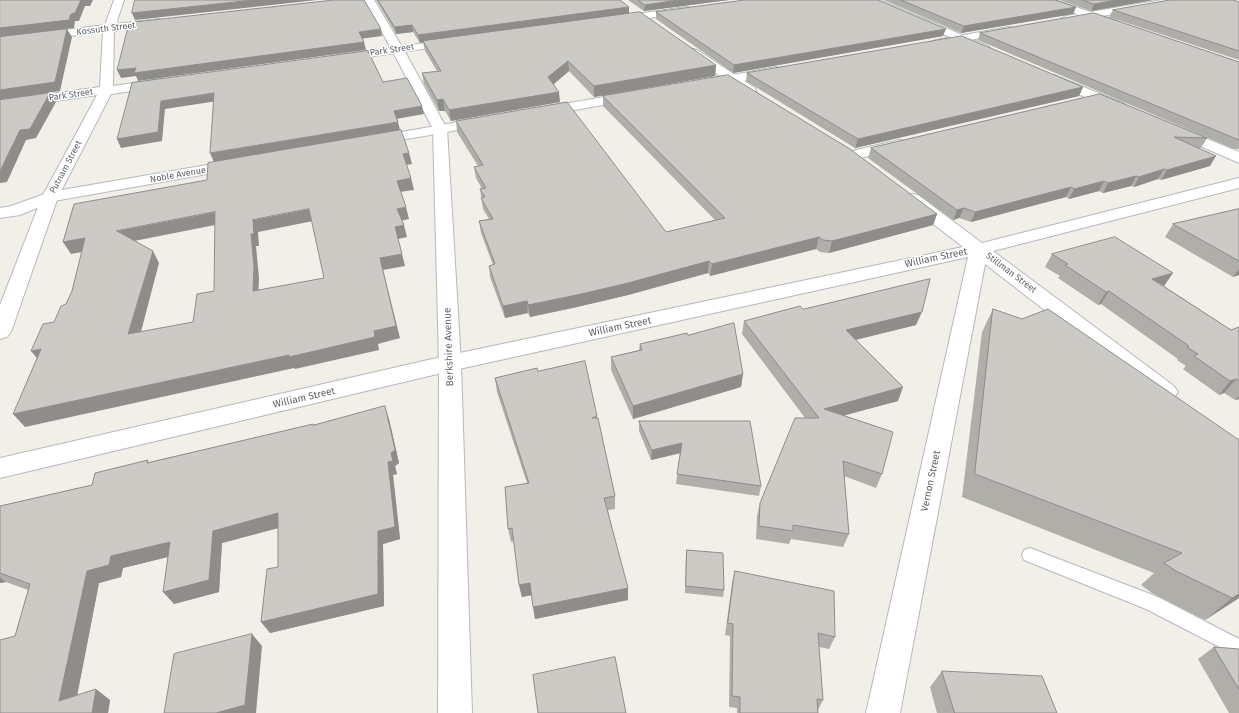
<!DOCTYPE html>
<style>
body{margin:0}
canvas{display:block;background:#f1efe8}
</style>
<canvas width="1239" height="713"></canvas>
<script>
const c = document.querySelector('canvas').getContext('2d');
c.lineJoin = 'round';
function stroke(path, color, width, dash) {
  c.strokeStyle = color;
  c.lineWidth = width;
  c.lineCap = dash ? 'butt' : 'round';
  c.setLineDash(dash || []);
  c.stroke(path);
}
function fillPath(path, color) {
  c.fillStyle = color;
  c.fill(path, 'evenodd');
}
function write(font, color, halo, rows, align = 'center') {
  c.font = font + ' "Fira Sans",sans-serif';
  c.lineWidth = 3;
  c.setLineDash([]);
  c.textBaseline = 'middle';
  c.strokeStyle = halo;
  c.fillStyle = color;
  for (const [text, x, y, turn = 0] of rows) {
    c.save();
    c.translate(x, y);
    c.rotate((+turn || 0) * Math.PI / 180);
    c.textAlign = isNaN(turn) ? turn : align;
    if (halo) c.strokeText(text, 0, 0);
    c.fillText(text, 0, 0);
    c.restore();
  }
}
const service = new Path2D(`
 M1030,548L1158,597L1239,639V657L1146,609L1024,560L1022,555L1024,550Z`);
const minor = new Path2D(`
 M114,0H124L116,24L159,19L164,22L159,25L114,31L113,86L160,79L164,80L166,83L164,86L160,87L111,94L58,197L11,332L7,337L0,339V305L42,197L97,95L0,109V101L100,87L103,32L0,44V38L105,25Z
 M867,0H880L988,46L990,48L988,50H980L869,2Z
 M1041,0H1055L1117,21L1118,23L1113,26L1109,25L1043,2Z
 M686,7L690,8L691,10L690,12L616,23L611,20L616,17Z
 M453,39L457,40L459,42L457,44L340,61L336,60L334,58L336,56L340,55Z
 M693,49L697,50L755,88L756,91L755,94H745L689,54L687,52L689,50Z
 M1054,75L1125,104L1127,107L1125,110H1115L1050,82L1048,79L1050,76Z
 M1178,127L1239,152V163L1173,134L1171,131L1173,128Z
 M899,140L904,141L906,144L904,147L853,160L848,158L845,155L848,152Z
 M1239,178V188L993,251L1174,386L1178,392L1174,398L1166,400L1158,398L985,264L900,713H866L968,257L450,371L0,478V458L450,355L963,247L906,203L904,199L906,195L912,194L918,195L982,243Z`);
const tertiary = new Path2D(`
 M364,0H374L404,50L447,129L461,363L472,713H438L439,363L433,129L392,50Z`);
const secondary = new Path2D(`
 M1162,0H1184L1179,3L1066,22L1061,19L1066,16Z
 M1009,27L1013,28L1014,30L1013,32L936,46L930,43L936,40Z
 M776,67L780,68L782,71L780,74L706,88L702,87L700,84L702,81L706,80Z
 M633,92L638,93L639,96L638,99L540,116L535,115L533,112L535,109L540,108Z
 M487,117L492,118L494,121L492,124L373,145L368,144L366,141L368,138L373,137Z
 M236,160L241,162L244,165L241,168L54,201L20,215L0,218V208L11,206L50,192Z`);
stroke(service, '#b5b8bc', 2);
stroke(minor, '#b5b8bc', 2);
stroke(tertiary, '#b5b8bc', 2);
stroke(secondary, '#b6babf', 2);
fillPath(service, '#fff');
fillPath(minor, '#fff');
fillPath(tertiary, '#fff');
fillPath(secondary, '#fff');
fillPath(new Path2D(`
 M376,0H620L629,14L716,65L715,76L594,97L569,71L554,84L560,102L451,121L445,111H439L424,84L422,73L437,71L425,51L423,42L420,43L413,32L396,34Z
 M628,0H729L644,11Z
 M884,0H1055L1076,7L1073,14L961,33Z
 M1060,0H1153L1091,11Z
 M1239,2V60L1109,17L1113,10Z
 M656,12L943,36L733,73L656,19Z
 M980,33L1239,62V149H1234L978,40Z
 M747,73L1083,87L1079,96L855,148L746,81Z
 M1100,94L1207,138L1201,148H1198L1210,166L1161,180L1158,179L1134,187L1131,186L1103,193L1099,191L1069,199L1066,197L971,222L959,218L953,220L868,158L871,148Z
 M603,96L937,214L933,225L829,253L820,252L816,249L710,276L708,273L628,295L577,307L530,317L528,313L505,318L490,277L489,266L493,265L481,233L479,221L489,219L483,209L480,189H482L476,178L474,167L478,166L457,132L456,121L666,232L715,220L603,106Z
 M1239,209V275L1233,277L1165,237L1173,224Z
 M1052,254L1164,286L1231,330L1239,327V399L1235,400L1224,393L1219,395L1183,369L1186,366L1177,360L1178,359L1101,304L1098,305L1058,278L1060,276L1045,267Z
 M803,309L916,325L856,340L898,401L844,415L882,474L876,488L844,476L849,534L843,547L791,539L789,544L756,539L757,516L760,503L805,418L742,334L744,321Z
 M993,309L1239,440V598L1205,620L1152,593L1141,585L1154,573L962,497L982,332Z
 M688,335L743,374L741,387L633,419L611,370V357L639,350L640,344Z
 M538,371L597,416L615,496V509L608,510L628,600L535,619L532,595L522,597L519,585L514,541L511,542L508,529L527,483L497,392L495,378Z
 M389,419L399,463L395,466L397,474L393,475L400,539L383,544L384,606L270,633L278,567V528L222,543L219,592L174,604L168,557L123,568L121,577L99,583L77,695L110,700L108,713H0L15,636L28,590L6,582L0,583V506L92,485L149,462L313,425Z
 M639,421L761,486L759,496L676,484L680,453L651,460L639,431Z
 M687,550L724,590L723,597L685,593L686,556Z
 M735,571L835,637L829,649L819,647L823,700L818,710V713H737V708L729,707L730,636L725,635L732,583Z
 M1214,647L1239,649V713H1229L1198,659Z
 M942,671L1057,713H937L930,687Z`), '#afaea9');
fillPath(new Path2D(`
 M81,0H93L90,6H85L79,21H75L74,28L0,37V28Z
 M254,0H317L135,20L132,13Z
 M679,0H729L644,11L645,5Z
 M1117,0H1153L1091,11L1094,4Z
 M629,7V14L420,43L418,35Z
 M1076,7L1073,14L961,33L964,26Z
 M412,25L413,32L396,34L395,27Z
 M67,29L72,37L60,91L0,100V90Z
 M381,29L382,36L360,39L359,32Z
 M946,29L943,36L733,73L734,65Z
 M364,42L366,50L138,81L136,76L121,78L117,70Z
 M568,61L569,71L549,88L548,77Z
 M716,65L715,76L594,97V86Z
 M1083,87L1079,96L855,148L858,139Z
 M559,92L560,102L451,121L449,110Z
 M50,93L56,102L36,138L26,140L7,182L0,183V171L20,130Z
 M214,93L217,101L165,109L162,141L121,148L117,139L161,101Z
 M443,99L445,111H439L437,100Z
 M422,106L424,114L396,119L394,111Z
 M398,122L400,130L214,162L210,153Z
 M409,153L412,164L406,165L403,154Z
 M1216,156L1210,166L1161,180L1167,170Z
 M1164,169L1158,179L1134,187L1139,177Z
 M1136,176L1131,186L1103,193L1108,183Z
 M411,178L414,190L399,192L397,181Z
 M1104,181L1099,191L1069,199L1074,189Z
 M1071,187L1066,197L971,222L975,212Z
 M406,207L409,219L400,221L397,209Z
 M964,208L959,218L953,220L957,210Z
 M309,209L313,221L258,232L259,246H256L259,278L258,304L253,291L251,234L253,220Z
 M215,212L220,224L124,243L117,231Z
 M937,214L933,225L829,253L832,241Z
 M404,225L407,237L398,239L395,227Z
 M819,237L816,249L710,276L712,264Z
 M85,238L93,250L71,254L63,242Z
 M153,251L159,263L137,347L128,334Z
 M402,254L405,266L383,270L400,338L378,344L379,350L295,369L294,368L25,427L13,414L289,355L374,331L380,258Z
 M709,261L708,273L628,295L577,307L530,317L528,305Z
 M1239,269V275L1233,277Z
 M1173,273L1164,286L1152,279Z
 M1109,291L1101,304L1098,305L1106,292Z
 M527,301L528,313L505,318L503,306Z
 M922,312L916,325L842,343L846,330Z
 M41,349V363L31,351Z
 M743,374L741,387L633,419V406Z
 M1236,379L1224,393L1219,395L1230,381Z
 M903,387L898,401L820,422L824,409Z
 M1239,396V399L1235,400Z
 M385,406L389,419L399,463L395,466L397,474L393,475L400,539L383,544L384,606L270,633L261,622L378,531L388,462L391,453Z
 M682,443L681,453L651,460L652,450Z
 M278,513L286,526L222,543L219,592L174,604L163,592L213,531Z
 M170,542L180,554L123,568L121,577L99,583L74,712L59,701L87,571L111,556Z
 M0,577L6,582L0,583Z
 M530,583L532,595L522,597L519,585Z
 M628,588V600L535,619L533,607Z
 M1239,594V598L1205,620L1232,598Z
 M252,634L262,646L256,713H216Z
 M96,689L110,700L108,713H92Z`), '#8f8d8a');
const building = new Path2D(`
 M0,0H81L75,13L71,14L69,20L0,28Z
 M135,0H254L132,13Z
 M334,0H364L381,29L359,32L364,42L134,73L136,68L117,70L129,23Z
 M378,0H620L629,7L418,35L412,25L395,27Z
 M638,0H679L645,5Z
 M745,0H878L946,29L734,65L656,12Z
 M901,0H1055L1076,7L964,26Z
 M1083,0H1117L1094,4Z
 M1170,0H1233L1239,2V51L1113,10Z
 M640,12L716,65L594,86L568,61L548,77L559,92L449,110L443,99L437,100L422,73L441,71L423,41Z
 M1094,13L1239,62V140L980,33Z
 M67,29L55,82L0,90V37Z
 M962,36L1083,87L858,139L747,73Z
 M368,51L383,82L407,78L422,106L394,111L398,122L210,153L214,93L161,101L158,132L117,139L132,83Z
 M728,75L850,149L937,214L832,241L823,240L819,237L712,264L709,261L628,283L577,295L528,305L527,301L503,306L489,266L495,264L479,221L493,219L481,198L485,197L480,189L486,188L474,167L483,165L456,121L567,102L666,232L725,218L603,96Z
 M50,93L30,129L20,130L0,171V100Z
 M1100,94L1207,138L1174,137L1216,156L1167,170L1164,169L1139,177L1136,176L1108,183L1104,181L1074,189L1071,187L975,212L964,208L957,210L871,148Z
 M401,130L409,153L403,154L411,178L397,181L406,207L397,209L404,225L395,227L402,254L380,258L396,326L374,331L375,337L289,357V355L13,414L41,349L31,351L43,324L54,322L61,306L66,304L72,291L85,238L63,242L74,204L207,180L208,163ZM309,209L324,278L253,291L254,266L251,234H254L253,220ZM215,212L214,291L197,294L193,322L128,334L153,251L117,231Z
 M1239,209V261L1173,224Z
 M1115,237L1173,273L1152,279L1231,330L1239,327V381L1236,379L1230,381L1194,356L1198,354L1187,347L1189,346L1109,291L1106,292L1065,265L1068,264L1052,254Z
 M930,279L922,312L846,330L903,387L824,409L893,432L882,474L843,461L849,534L793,525V531L759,526L760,503L795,418H819L744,321L800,306L803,309Z
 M993,309L1022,319L1048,309L1239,440V594L1232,598L1176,571L1164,563L1182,553L975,474Z
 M734,323L743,374L633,406L611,357L642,350L640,344L687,333L688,335Z
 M585,361L597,416L592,418H598L615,496L604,498L628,588L533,607L530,583L519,585L512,528L508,529L505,487L529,483L495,378L537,368L538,371Z
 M385,406L395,450L391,453L393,461L388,462L395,527L378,531V594L261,622L267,569L278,567V513L213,531L209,580L163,592L170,542L111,556L109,565L87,571L59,701L96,689L92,713H0V640L15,636L30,584L0,573V506L92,485L95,473L148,460L147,463L313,424V425Z
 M639,421H750L761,486L677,474L682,443L652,450Z
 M687,550L723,553L724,590L686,586Z
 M735,571L834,591L835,637L818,633L823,700L817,699L818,713H740V697L732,696L733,624L728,623Z
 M252,634L245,705L216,713H164L174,654Z
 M1214,647L1239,649V689Z
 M615,657L626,713H538L533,675Z
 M942,671L1042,676L1057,713H955Z`);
fillPath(building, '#cccac5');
stroke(building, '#8f8d8a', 1);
write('9px', '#5f6368', '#fff', [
 ["Kossuth Street",106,29,-7],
 ["Park Street",392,50,-8],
 ["Park Street",71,95,-8],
 ["Putnam Street",66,167,-62],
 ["Noble Avenue",178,175,-10],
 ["Stillman Street",1011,273,37]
]);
write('10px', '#5f6368', '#fff', [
 ["William Street",936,258,-12],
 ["William Street",620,327,-12],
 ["Berkshire Avenue",449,347,-92],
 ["William Street",304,398,-13],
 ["Vernon Street",931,481,-78]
]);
</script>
